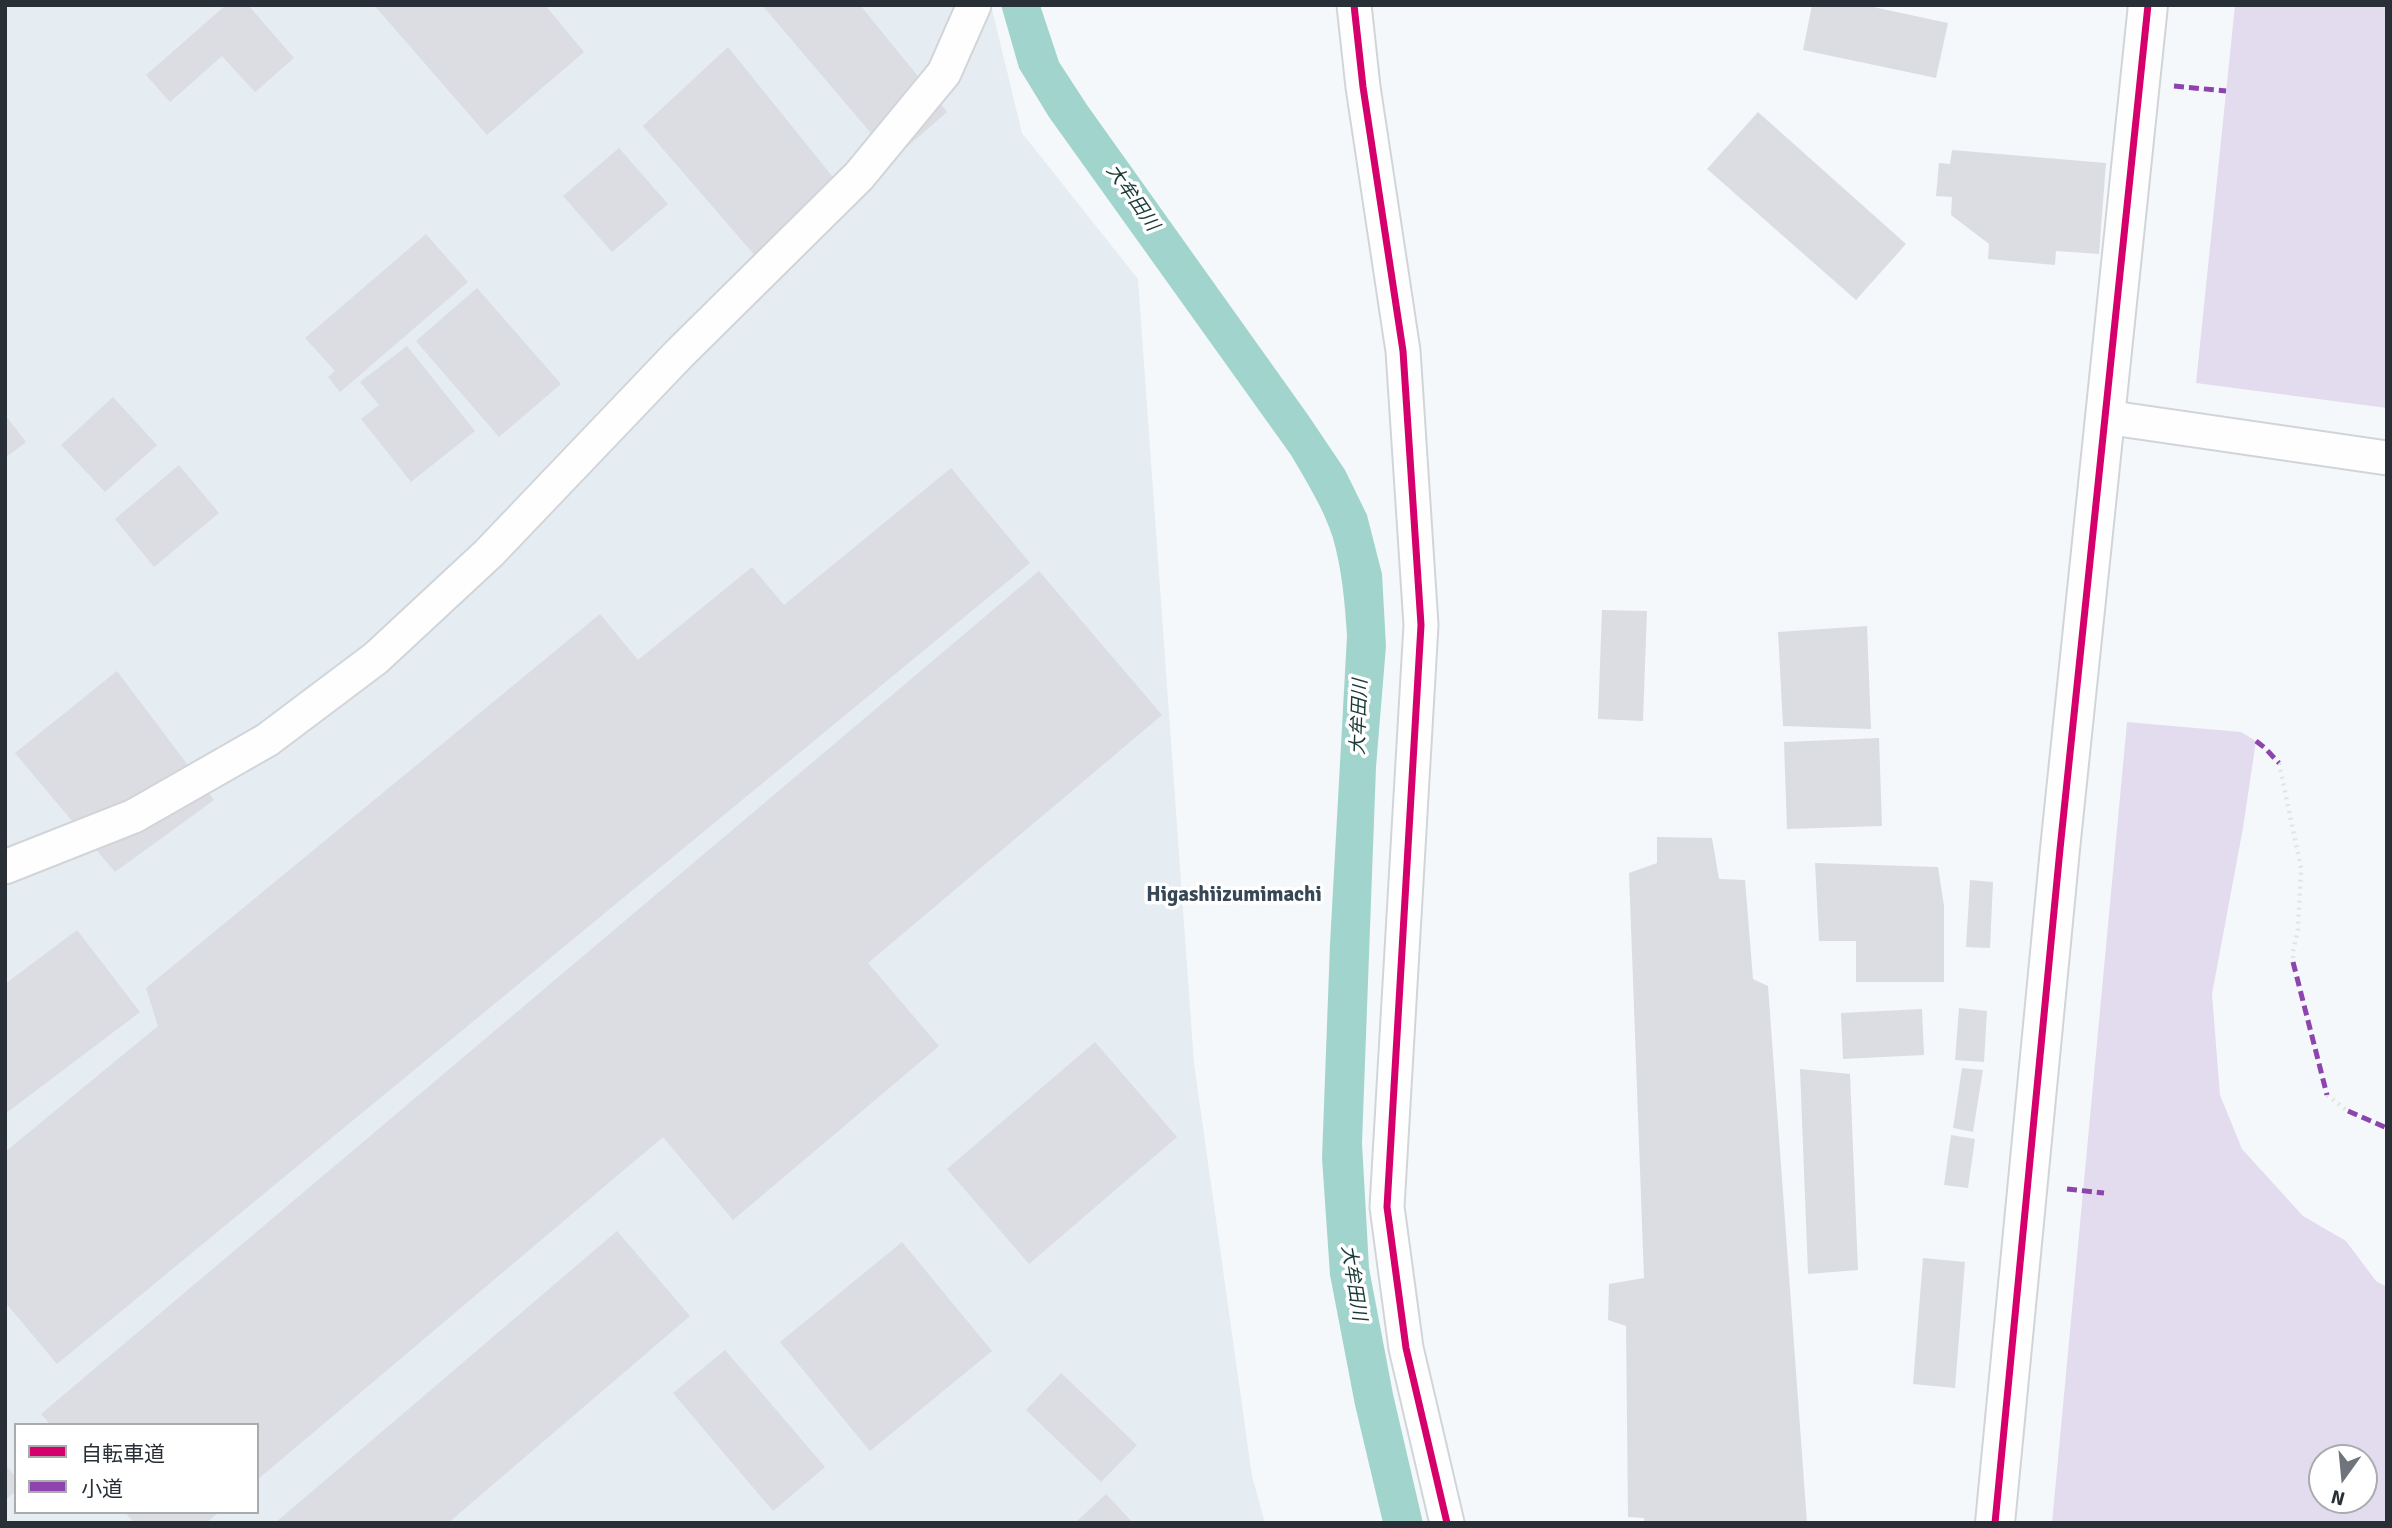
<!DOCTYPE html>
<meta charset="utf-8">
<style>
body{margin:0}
#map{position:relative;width:2392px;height:1528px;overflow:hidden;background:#f5f8fa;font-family:Signika,"Noto Sans JP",sans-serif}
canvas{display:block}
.frame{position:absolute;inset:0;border:7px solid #282f36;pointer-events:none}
.legend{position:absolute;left:14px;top:1423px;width:245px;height:91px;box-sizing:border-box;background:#fff;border:2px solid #a9acaf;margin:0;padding:9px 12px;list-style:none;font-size:21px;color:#282f36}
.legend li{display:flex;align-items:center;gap:14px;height:35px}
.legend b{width:35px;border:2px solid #a9acaf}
.north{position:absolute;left:2308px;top:1444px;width:70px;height:70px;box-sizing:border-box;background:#fff;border:2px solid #a9acaf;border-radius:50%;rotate:195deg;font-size:19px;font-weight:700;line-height:28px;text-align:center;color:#282f36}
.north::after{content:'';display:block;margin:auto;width:24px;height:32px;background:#70757b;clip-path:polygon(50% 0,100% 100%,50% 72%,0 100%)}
</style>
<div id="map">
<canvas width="2392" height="1528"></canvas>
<div class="frame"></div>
<ul class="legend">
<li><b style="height:9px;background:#d6006c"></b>自転車道</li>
<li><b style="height:9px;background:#8e44ad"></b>小道</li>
</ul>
<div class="north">N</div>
</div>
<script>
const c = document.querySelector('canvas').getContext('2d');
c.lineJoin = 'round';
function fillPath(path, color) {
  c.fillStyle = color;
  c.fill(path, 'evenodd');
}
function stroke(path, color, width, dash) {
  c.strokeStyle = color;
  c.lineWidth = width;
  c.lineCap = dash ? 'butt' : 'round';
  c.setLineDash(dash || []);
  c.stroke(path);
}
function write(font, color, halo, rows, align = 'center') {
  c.font = font + ' Signika,"Noto Sans JP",sans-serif';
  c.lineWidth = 7;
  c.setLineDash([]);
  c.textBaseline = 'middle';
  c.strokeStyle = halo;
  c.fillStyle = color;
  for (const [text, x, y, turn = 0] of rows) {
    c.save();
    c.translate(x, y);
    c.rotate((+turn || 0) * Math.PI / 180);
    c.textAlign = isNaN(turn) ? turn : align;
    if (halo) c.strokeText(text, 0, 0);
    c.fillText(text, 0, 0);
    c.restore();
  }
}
fillPath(new Path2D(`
 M5,5H991L1022,133L1138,279L1194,1063L1252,1476L1265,1523H5ZM16,1425H257V1512H16Z`), '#e5ecf2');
fillPath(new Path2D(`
 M2235,5H2387V408L2196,383Z
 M2127,722L2241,732L2256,741L2243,828L2212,994L2220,1095L2242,1149L2303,1216L2346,1241L2376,1281L2387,1287V1523H2052ZM2322,1458H2364V1500H2322Z`), '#e3dcef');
fillPath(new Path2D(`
 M1001,5H1040L1059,62L1087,105L1308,415L1345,470L1367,515L1382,574L1386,646L1376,767L1362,1143L1369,1268L1393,1394L1423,1523H1383L1355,1405L1330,1275L1322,1158L1330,944L1347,636C1345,603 1342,570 1333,538C1324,509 1306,481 1291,455L1049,117L1019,68Z`), '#a2d4ce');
fillPath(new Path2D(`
 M226,5H248L294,58L255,92L222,56L170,102L146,75Z
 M374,5H545L584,52L487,135Z
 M762,5H860L947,112L893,159Z
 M1812,5H1864L1948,23L1936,78L1803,50Z
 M728,47L840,186L757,258L643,126Z
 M1758,112L1906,244L1856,300L1707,169Z
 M619,148L668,204L612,252L563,196Z
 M1952,150L2106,163L2099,254L2056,251L2055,265L1988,259L1989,244L1951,215L1952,197L1936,196L1939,163L1950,164Z
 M426,234L468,282L340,392L328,377L335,371L305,338Z
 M477,288L561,384L499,437L416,341Z
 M407,346L475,431L411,482L361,419L379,405L360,382Z
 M113,397L157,445L105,492L61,445Z
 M5,415L26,442L5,458Z
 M179,465L219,513L154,567L115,519Z
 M951,468L1030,563L57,1364L5,1302V1152L158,1026L146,988L600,614L638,660L752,567L784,605Z
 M1039,571L1162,715L868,963L939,1046L733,1220L663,1137L257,1480V1425H51L41,1414Z
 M1602,610L1647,611L1643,721L1598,719Z
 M1867,626L1871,729L1783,726L1778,632Z
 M117,671L214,800L115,872L15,753Z
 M1879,738L1882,826L1787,829L1784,742Z
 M1657,837L1712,838L1719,879L1745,880L1753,979L1768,986L1807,1523H1644V1518L1628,1517L1626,1326L1608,1320L1609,1284L1644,1278L1629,873L1657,863Z
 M1815,863L1938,867L1944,906V982H1856V941H1819Z
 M1970,880L1993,882L1990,948L1966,947Z
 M77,930L140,1012L5,1114V984Z
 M1959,1008L1987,1011L1984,1062L1955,1060Z
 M1922,1009L1924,1055L1843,1059L1841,1013Z
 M1095,1042L1177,1137L1029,1264L947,1169Z
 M1962,1068L1983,1070L1973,1132L1953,1128Z
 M1800,1069L1850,1074L1858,1270L1808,1274Z
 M1951,1135L1975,1139L1968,1188L1944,1185Z
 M617,1231L690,1316L448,1523H275Z
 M902,1242L992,1351L870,1451L780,1342Z
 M1923,1258L1965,1262L1955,1388L1913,1384Z
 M725,1350L825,1467L773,1511L673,1393Z
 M1061,1373L1137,1445L1101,1482L1026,1410Z
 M5,1465L16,1477V1491L5,1500Z
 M1106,1494L1133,1523H1075Z
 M125,1512H219L206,1523H134Z`), '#dbdde2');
const minor = new Path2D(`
 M1354,5L1363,87L1403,351L1421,625L1387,1207L1406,1348L1447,1523
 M2105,417L2387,458
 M5,867L134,816L267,740L376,658L489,553L679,354L859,176L944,73L974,5`);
const tertiary = new Path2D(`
 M1995,1523L2060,849L2148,5`);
stroke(minor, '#d1d5da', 37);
stroke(tertiary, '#d1d5da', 42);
stroke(new Path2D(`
 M2279,763L2301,868L2298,929L2293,952V962
 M2327,1095L2348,1111`), '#e2e4e4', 4.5, [2, 5]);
stroke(minor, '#fefefe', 33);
stroke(tertiary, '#fefefe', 38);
stroke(new Path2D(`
 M2174,86L2226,91
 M2256,741L2265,748L2279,763
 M2293,962L2327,1095
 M2348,1111L2387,1128
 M2067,1189L2104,1193`), '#8e44ad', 5, [10, 5]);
stroke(new Path2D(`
 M1354,5L1363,87L1403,351L1421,625L1387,1207L1406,1348L1447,1523
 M1995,1523L2060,849L2148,5`), '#d6006c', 7);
write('italic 19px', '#183a36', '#fff', [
 ["大牟田川",1132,198,55],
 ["大牟田川",1360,717,-88],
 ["大牟田川",1353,1283,81]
]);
write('bold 21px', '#374755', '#fff', [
 ["Higashiizumimachi",1234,895]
]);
</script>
